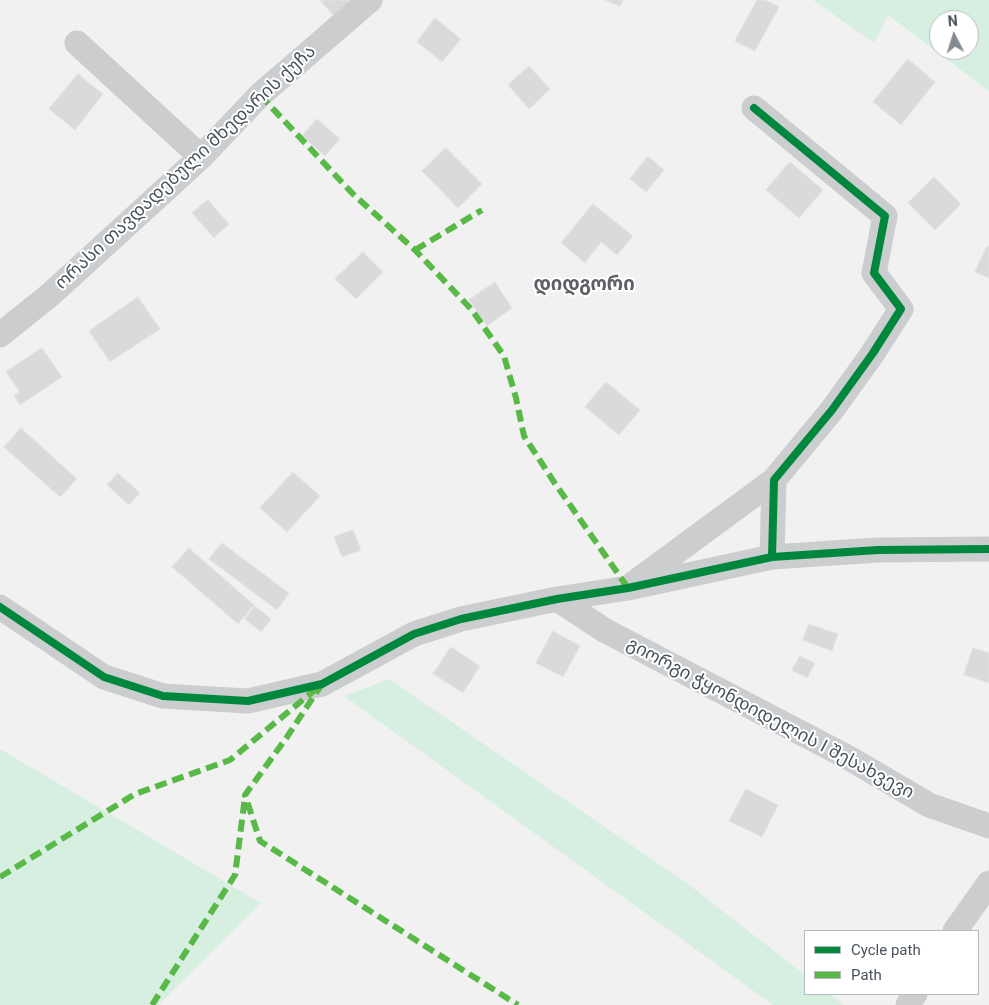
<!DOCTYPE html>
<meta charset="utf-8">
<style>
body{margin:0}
#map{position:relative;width:989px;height:1005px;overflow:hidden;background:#f1f1f1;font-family:Roboto,sans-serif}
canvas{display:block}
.legend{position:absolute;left:804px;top:930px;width:175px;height:65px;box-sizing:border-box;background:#fff;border:1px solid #b6babe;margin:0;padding:6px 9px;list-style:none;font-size:15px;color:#49535d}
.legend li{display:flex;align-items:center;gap:10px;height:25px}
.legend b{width:25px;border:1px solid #b6babe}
.north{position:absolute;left:929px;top:10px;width:50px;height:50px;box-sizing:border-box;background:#fff;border:1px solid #b6babe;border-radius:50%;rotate:355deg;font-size:14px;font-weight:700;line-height:20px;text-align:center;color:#49535d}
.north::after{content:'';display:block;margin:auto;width:18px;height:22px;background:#848a91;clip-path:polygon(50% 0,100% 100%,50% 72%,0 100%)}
</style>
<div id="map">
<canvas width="989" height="1005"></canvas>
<ul class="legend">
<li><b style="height:6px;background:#00873e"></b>Cycle path</li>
<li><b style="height:6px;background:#58b947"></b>Path</li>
</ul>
<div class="north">N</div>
</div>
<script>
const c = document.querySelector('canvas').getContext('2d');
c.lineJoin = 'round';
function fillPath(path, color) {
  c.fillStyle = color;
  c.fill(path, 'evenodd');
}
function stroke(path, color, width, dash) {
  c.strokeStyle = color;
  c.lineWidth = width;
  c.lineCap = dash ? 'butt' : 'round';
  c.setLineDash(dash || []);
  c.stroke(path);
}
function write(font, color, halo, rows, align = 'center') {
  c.font = font + ' Roboto,"Noto Sans Georgian",sans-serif';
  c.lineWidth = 4;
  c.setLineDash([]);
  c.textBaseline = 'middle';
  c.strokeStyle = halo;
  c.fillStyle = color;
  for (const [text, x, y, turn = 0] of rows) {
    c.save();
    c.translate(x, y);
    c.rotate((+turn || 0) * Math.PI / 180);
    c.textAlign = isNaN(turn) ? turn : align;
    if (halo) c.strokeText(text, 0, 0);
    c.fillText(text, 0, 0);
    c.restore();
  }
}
fillPath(new Path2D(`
 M813,0H989V91L888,15L874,43ZM939,20H969V50H939Z
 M389,679L688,884L805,975V994H829L844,1005H773L344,696Z
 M0,749L261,903L159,1005H0Z`), '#d7efe1');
const building = new Path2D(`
 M320,0H355L335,17Z
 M605,0H623L620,6Z
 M757,0H765L779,7L755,51L735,41Z
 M435,18L461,39L442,62L417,42Z
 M908,59L935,82L901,125L873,102Z
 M529,66L550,89L529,109L508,85Z
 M78,74L103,94L75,130L49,109Z
 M317,119L340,139L325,156L302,136Z
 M446,148L482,184L458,208L422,171Z
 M648,156L664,170L646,192L630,179Z
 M790,162L823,190L799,218L766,190Z
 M934,177L961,204L935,230L908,203Z
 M208,200L229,224L214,238L192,213Z
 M593,204L633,236L617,255L601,242L585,263L561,243Z
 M987,246L989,247V278L975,272Z
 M363,252L383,272L356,299L335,279Z
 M495,282L512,308L487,326L469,300Z
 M138,297L160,329L110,362L89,331Z
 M42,348L62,377L20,405L14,396L20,392L6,372Z
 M606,382L640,410L619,435L585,407Z
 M21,428L77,479L60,497L4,447Z
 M293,472L320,496L287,532L260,508Z
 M118,473L140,493L129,505L107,485Z
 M353,530L361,550L342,557L334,537Z
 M222,543L289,593L277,610L209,559Z
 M189,548L254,605L238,624L172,567Z
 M255,606L271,619L261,632L245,619Z
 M809,624L838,634L832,651L803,640Z
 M553,631L580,646L563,677L536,663Z
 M451,647L480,666L463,693L433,674Z
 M973,648L989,653V683L964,675Z
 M800,656L815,663L807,678L792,670Z
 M746,789L778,805L762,837L729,821Z`);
fillPath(building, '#dadadb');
stroke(building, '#e3e3e4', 1);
stroke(new Path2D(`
 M77,43L201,157
 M754,108L885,216L874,273L901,309L873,353L832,410L774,480L772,557
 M0,335L51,294L201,157L260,95L370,0
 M634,583L774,480
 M557,599L604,630L849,758L929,805L989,826
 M0,607L104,677L163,696L248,701L322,684L414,634L461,619L557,599L628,588L772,557L878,550L989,549
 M955,931L989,883
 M908,1005L915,994`), '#cbcdcf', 25);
stroke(new Path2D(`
 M260,95L353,194L415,250L472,310L504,356L516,398L524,436L554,482L628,588
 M415,250L482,210
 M0,877L135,794L230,760L322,684L287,737L245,795L260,841L518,1005
 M152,1005L235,875L245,797`), '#58b947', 6, [12, 6]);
stroke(new Path2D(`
 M754,108L885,216L874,273L901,309L873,353L832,410L774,480L772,557
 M0,607L104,677L163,696L248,701L322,684L414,634L461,619L557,599L628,588L772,557L878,550L989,549`), '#00873e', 8);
write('18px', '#49535d', '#fff', [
 ["ორასი თავდადებული მხედარის ქუჩა",186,168,-43],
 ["გიორგი ჭყონდიდელის I შესახვევი",770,719,28]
]);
write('bold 19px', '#5d6065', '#fff', [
 ["დიდგორი",584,285]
]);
</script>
